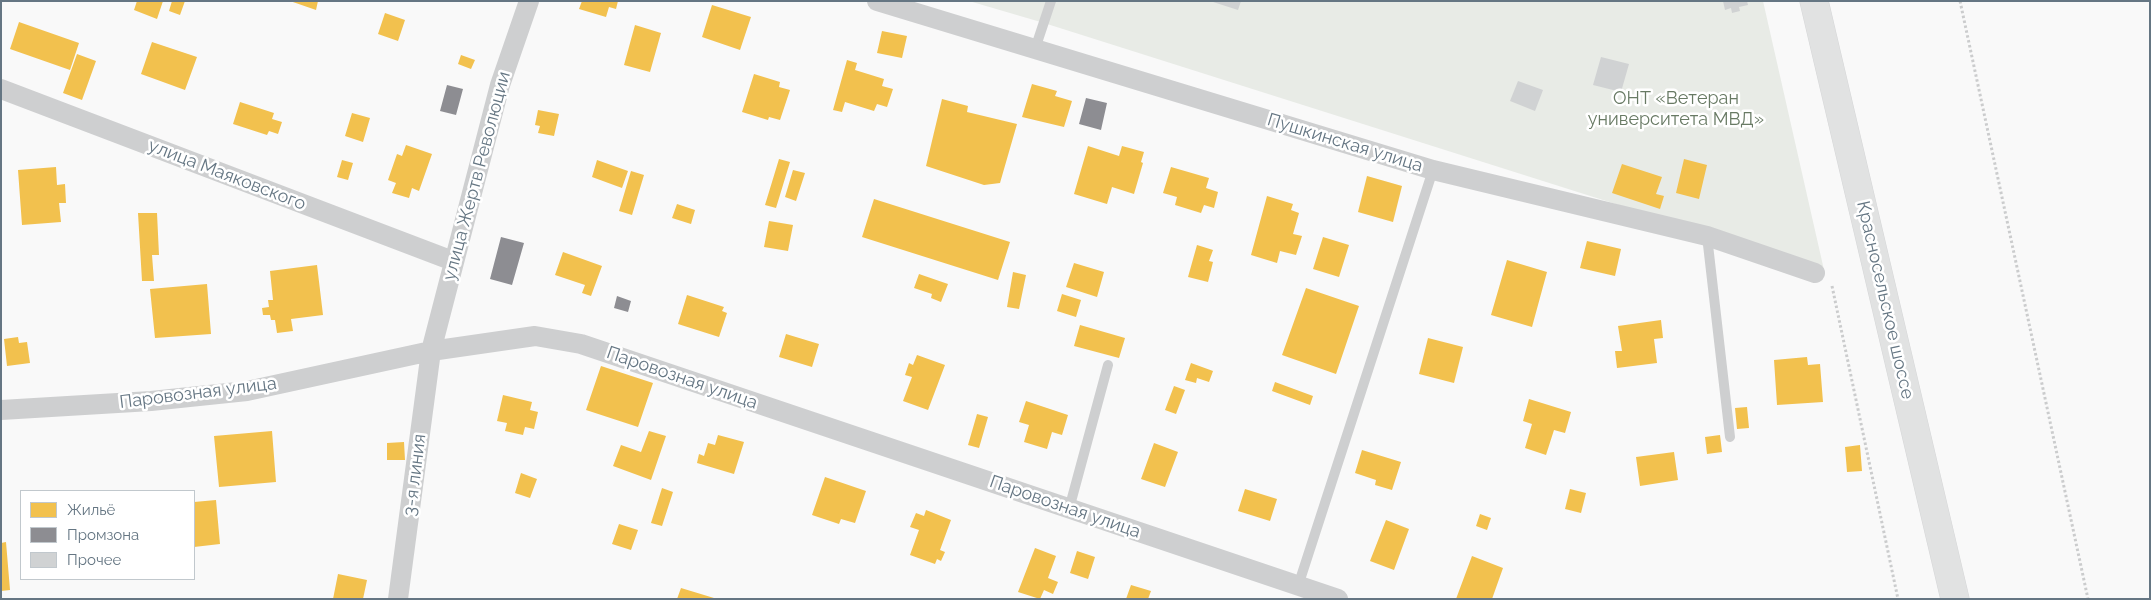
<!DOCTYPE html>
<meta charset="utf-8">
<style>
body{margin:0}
#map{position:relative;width:2151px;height:600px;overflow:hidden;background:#f9f9f9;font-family:Raleway,sans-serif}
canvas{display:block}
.frame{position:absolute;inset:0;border:2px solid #657683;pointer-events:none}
.legend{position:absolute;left:20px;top:490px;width:175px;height:90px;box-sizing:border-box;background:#fff;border:1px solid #c1c8cd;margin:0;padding:6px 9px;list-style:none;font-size:15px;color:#657683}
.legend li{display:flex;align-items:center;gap:10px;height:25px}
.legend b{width:25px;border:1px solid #c1c8cd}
</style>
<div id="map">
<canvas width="2151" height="600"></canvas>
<div class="frame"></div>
<ul class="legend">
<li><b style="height:14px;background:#f2c14e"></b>Жильё</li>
<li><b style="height:14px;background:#8d8d92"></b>Промзона</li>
<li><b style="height:14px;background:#d0d2d3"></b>Прочее</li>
</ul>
</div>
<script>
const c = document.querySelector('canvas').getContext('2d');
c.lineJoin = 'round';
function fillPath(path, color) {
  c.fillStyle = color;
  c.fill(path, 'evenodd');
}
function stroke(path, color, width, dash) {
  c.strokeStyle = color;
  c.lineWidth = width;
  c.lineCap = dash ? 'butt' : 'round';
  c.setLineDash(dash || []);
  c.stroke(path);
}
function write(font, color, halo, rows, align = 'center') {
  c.font = font + ' Raleway,sans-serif';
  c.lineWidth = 5;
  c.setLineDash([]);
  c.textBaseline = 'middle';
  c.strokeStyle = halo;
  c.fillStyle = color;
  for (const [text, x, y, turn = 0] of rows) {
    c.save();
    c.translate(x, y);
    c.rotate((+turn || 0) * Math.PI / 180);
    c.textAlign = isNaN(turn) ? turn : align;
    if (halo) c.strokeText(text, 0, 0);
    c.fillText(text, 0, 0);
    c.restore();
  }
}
fillPath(new Path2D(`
 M969,1H1763L1824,270L1044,23Z`), '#e8ebe6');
fillPath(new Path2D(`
 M137,1H163L157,19L134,10Z
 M172,1H185L180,15L169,11Z
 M290,1H318L316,10Z
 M582,1H618L616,9L609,7L606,17L579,9Z
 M712,5L751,17L740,50L702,37Z
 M385,13L405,20L398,41L378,34Z
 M19,22L79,43L70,70L10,49Z
 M635,25L661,33L650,72L624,65Z
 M882,31L907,36L902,58L877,53Z
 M152,42L197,57L185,90L141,74Z
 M77,54L96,61L82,100L63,93Z
 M461,55L475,60L471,69L458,64Z
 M847,60L857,63L855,70L884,79L882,86L893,89L887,107L877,104L874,111L845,102L842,112L833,110Z
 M754,74L780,82L779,87L790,90L780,120L769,117L768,120L742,112Z
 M1032,84L1057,91L1055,96L1072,101L1064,127L1022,117Z
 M942,99L968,106L967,112L1017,124L1000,183L984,185L926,166Z
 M240,102L274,113L272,119L282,122L278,134L269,131L267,135L233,124Z
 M538,110L559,114L554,136L538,133L540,126L535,125Z
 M352,113L370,118L363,142L345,136Z
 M406,145L432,154L419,191L412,188L409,198L392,193L396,183L388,180L397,154L402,156Z
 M1088,146L1119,156L1122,146L1144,152L1141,162L1143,163L1134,194L1112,187L1107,204L1074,194Z
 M779,159L790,162L776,208L765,205Z
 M1684,159L1707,165L1699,199L1676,193Z
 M342,160L353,163L348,180L337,177Z
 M597,160L628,171L622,188L592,177Z
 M1622,164L1662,177L1656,194L1664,196L1660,209L1612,193Z
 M56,167L57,185L65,184L66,203H59L61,222L22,225L18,170Z
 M1171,167L1209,178L1206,188L1218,192L1214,208L1204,205L1201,213L1175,205L1177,197L1163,193Z
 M793,170L805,173L796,201L785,197Z
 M631,171L644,175L632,215L619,211Z
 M1367,176L1402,186L1393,222L1358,212Z
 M1267,196L1293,204L1291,210L1299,213L1293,234L1302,236L1296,255L1280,251L1277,263L1251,255Z
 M874,199L1010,242L998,280L862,237Z
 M677,204L695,210L691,224L672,218Z
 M138,213H157L159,255H152L154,281H142Z
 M769,221L793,225L788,251L764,247Z
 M1323,237L1349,245L1339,277L1313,269Z
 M1587,241L1621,249L1615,276L1580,268Z
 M1197,245L1213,250L1209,261L1213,262L1208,282L1188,277Z
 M563,252L602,266L591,296L582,293L585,285L555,275Z
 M1507,260L1547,272L1532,327L1491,315Z
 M1074,263L1104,272L1097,297L1066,287Z
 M317,265L323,315L291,319L293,331L277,333L275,320H271L270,315H263L262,308L269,307L268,300H273L270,271Z
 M1013,272L1026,275L1019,309L1007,307Z
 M919,274L948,284L941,302L931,298L932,294L914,288Z
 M207,284L211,334L155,338L150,289Z
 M1306,288L1359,306L1336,374L1282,355Z
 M1062,294L1081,300L1076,317L1057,311Z
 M687,295L724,307L722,311L727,313L719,337L678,324Z
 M1661,320L1663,338L1654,339L1657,363L1617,368L1615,351H1622L1618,326Z
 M1080,325L1125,338L1119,358L1074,346Z
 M786,334L819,344L812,367L779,357Z
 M18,337L19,343L27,342L30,363L7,366L4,339Z
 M1428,338L1463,347L1454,383L1419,374Z
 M917,355L945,365L928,410L903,401L912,377L905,375L909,363L913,365Z
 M1807,357L1808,365L1820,364L1823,402L1777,405L1774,360Z
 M1191,363L1213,371L1209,382L1197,378L1196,383L1185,380Z
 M601,366L653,383L638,427L586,410Z
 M1275,382L1313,396L1310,405L1272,391Z
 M1174,386L1185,390L1176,414L1165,410Z
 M503,395L532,402L530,410L538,412L534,429L525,427L523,435L505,431L507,423L497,421Z
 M1529,399L1571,412L1565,433L1554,430L1546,455L1525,448L1532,424L1523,421Z
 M1026,401L1068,415L1062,435L1052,432L1047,449L1024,442L1029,425L1019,422Z
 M1747,407L1749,428L1737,429L1735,408Z
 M977,414L988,417L979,448L968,445Z
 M272,431L276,482L219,487L214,436Z
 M649,431L666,436L651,480L613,466L621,445L641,452Z
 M718,435L744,442L734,474L697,463L699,454L704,456L708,443L715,445Z
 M1720,435L1722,452L1707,454L1705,437Z
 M404,442L405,460H387V443Z
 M1154,443L1178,452L1165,487L1141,479Z
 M1860,445L1862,471L1847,472L1845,447Z
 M1362,450L1401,462L1392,490L1375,485L1376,480L1355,473Z
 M1674,452L1678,480L1640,486L1636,457Z
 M521,473L537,479L530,498L515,493Z
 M825,477L866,491L855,523L841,519L839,524L812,515Z
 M662,488L673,492L662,526L651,523Z
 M1245,489L1277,499L1270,521L1238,511Z
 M1570,489L1586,493L1581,513L1565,509Z
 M216,500L220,544L194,547V502Z
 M926,510L951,520L940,550L945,552L941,561L937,559L935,564L910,555L919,530L910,527L916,513L924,516Z
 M1480,514L1491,518L1487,530L1476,526Z
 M1386,520L1409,529L1394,570L1370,561Z
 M619,524L638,530L631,550L612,544Z
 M6,542L10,590L1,591V543Z
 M1035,548L1056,556L1048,578L1058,582L1053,594L1044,590L1040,599L1018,592Z
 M1077,551L1095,557L1088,579L1070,573Z
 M1472,556L1503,568L1492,599H1456Z
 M338,574L367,580L363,599H333Z
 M1131,585L1151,591L1148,599H1126Z
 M681,588L714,598V599H677Z`), '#f2c14e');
fillPath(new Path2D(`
 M447,85L463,89L456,115L440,111Z
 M1086,98L1107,103L1101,130L1079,124Z
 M501,237L524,243L512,285L490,279Z
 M617,296L631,301L628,312L614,308Z`), '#8d8d92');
fillPath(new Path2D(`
 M1210,1H1241L1238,10Z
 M1723,1H1747L1748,5L1739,7L1740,11L1732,13L1731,8L1725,10Z
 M1601,57L1629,64L1621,92L1593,85Z
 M1518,81L1543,90L1535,111L1510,101Z`), '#d0d2d3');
const secondary = new Path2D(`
 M1814,1L1955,599`);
stroke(secondary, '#d5d6d7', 29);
stroke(new Path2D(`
 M1960,1L2088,599
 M1832,286L1898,599`), '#cbcccd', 3, [2.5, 2.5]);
stroke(new Path2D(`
 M1035,49L1051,1
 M1707,236L1730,437
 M1069,509L1108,365
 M1298,586L1433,170`), '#cecfd0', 10);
stroke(new Path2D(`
 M877,1L1433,170L1707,236L1815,273
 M1,89L453,261
 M1,410L151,401L247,391L431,351L535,336L581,344L1338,599
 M398,599L431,351L500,85L529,1`), '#cecfd0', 20);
stroke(secondary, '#e1e2e2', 28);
write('18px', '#687a64', '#fff', [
 ["ОНТ «Ветеран",1676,99],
 ["университета МВД»",1676,120]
]);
write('18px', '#657683', '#fff', [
 ["Пушкинская улица",1345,143,17],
 ["улица Маяковского",227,175,21],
 ["улица Жертв Революции",477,176,-75],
 ["Красносельское шоссе",1885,300,77],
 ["Паровозная улица",682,378,19],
 ["Паровозная улица",198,393,-7],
 ["3-я линия",415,475,-83],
 ["Паровозная улица",1065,507,19]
]);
</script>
